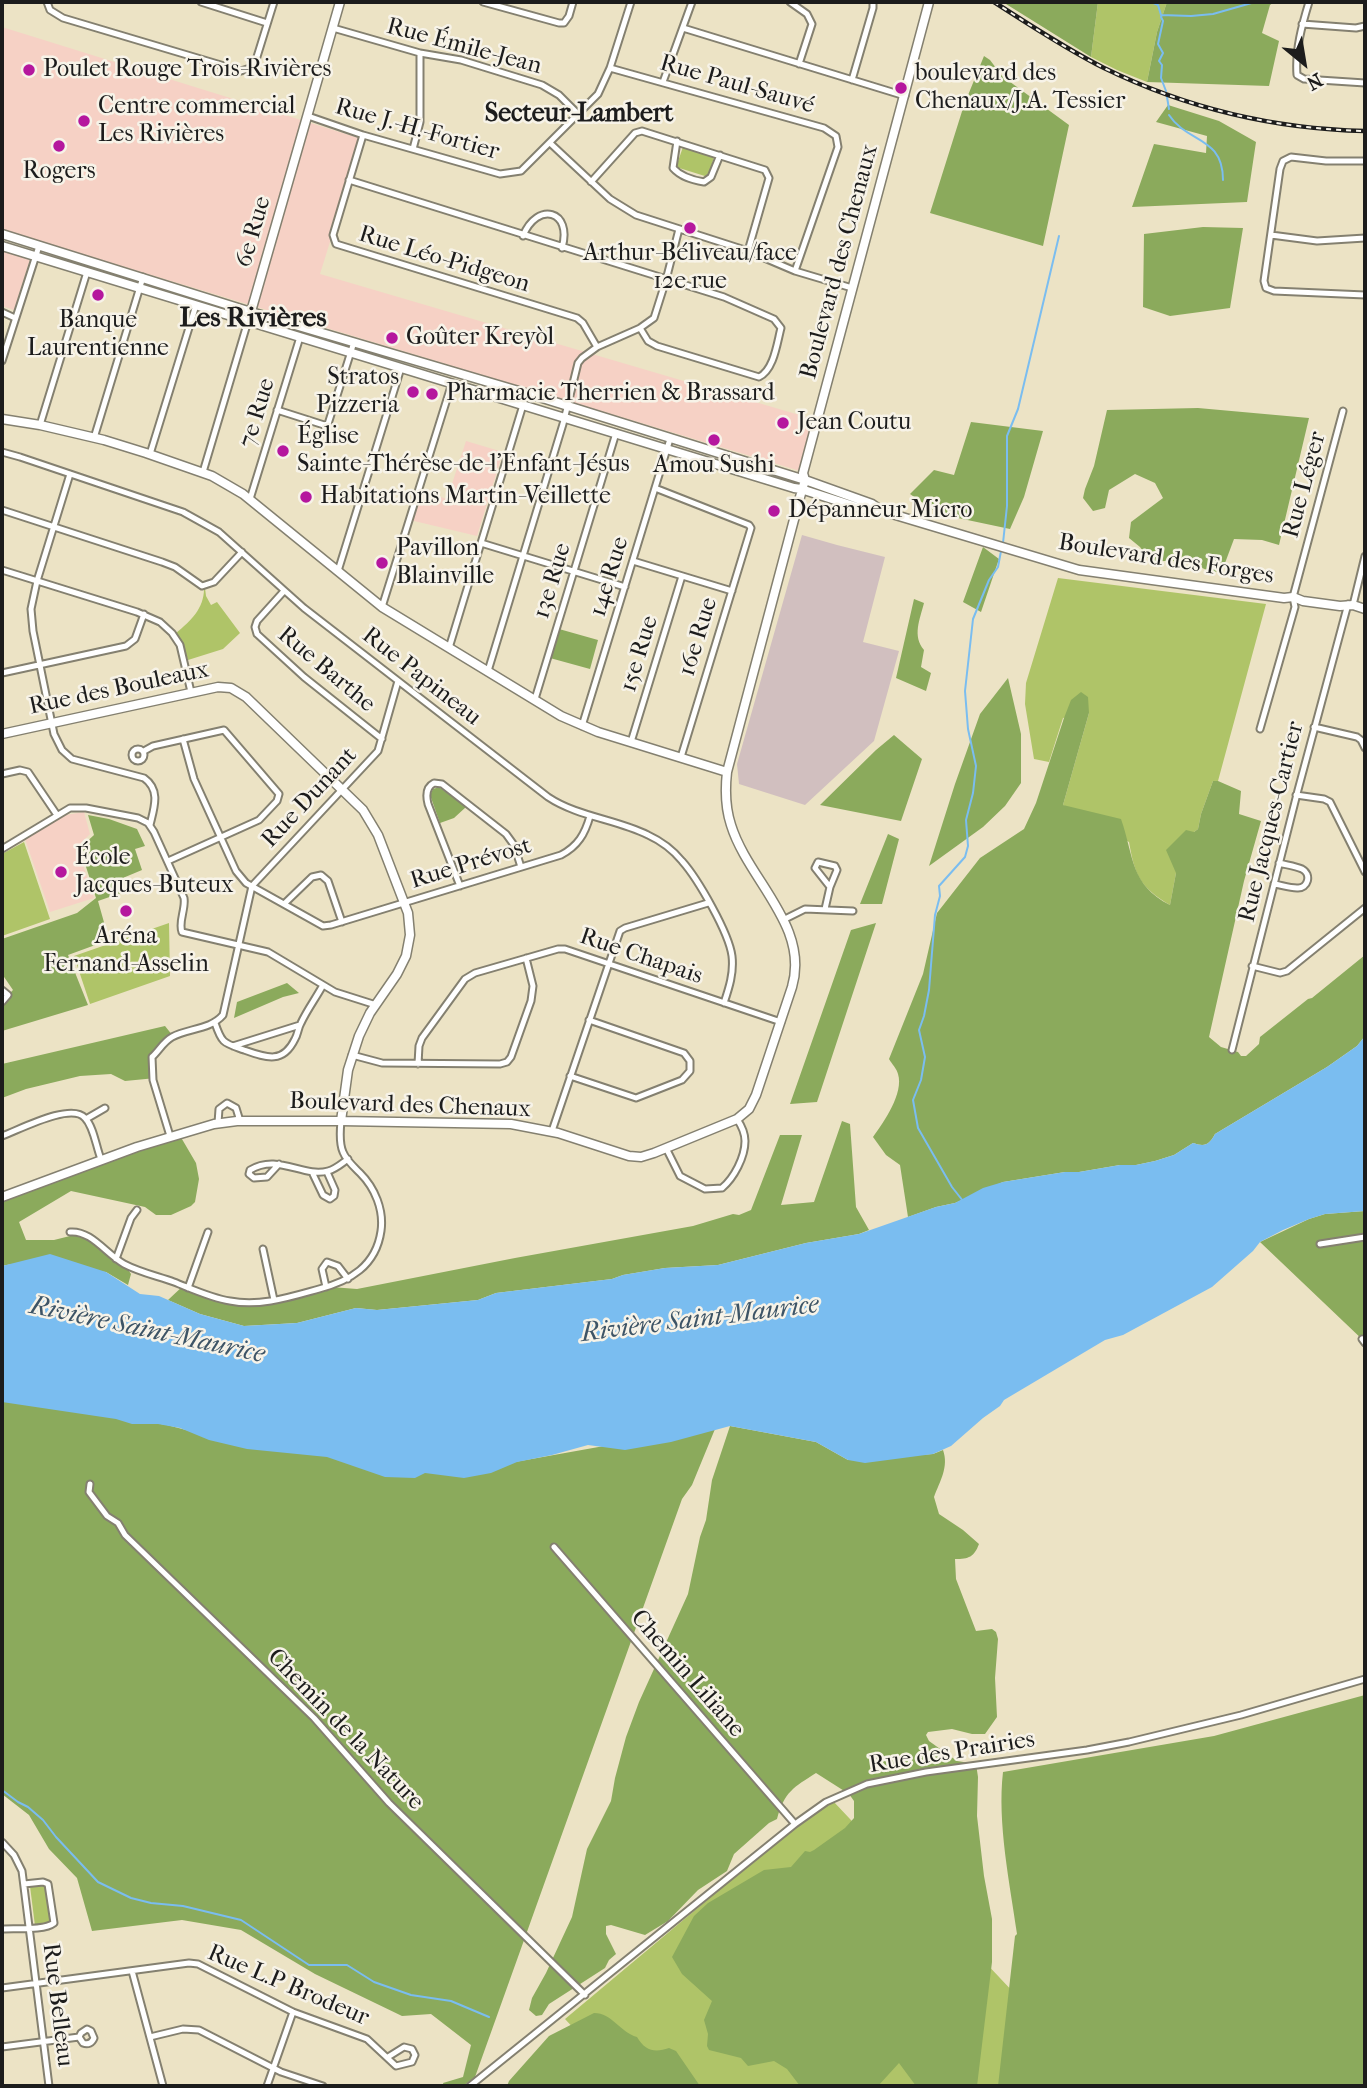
<!DOCTYPE html>
<meta charset="utf-8">
<style>
body{margin:0}
#map{position:relative;width:1367px;height:2088px;overflow:hidden;background:#ece3c5;font-family:"IM FELL French Canon",serif}
canvas{display:block}
.frame{position:absolute;inset:0;border:4px solid #1c1c1c;pointer-events:none}
.north{position:absolute;left:1269px;top:28px;width:70px;height:70px;-webkit-text-stroke:5px #f7f3e8;paint-order:stroke;rotate:150deg;font-size:19px;font-weight:700;line-height:28px;text-align:center;color:#1c1c1c}
.north::after{content:'';display:block;margin:auto;width:24px;height:32px;background:#1c1c1c;clip-path:polygon(50% 0,100% 100%,50% 72%,0 100%)}
</style>
<div id="map">
<canvas width="1367" height="2088"></canvas>
<div class="frame"></div>
<div class="north">N</div>
</div>
<script>
const c = document.querySelector('canvas').getContext('2d');
c.lineJoin = 'round';
function fillPath(path, color) {
  c.fillStyle = color;
  c.fill(path, 'evenodd');
}
function stroke(path, color, width, dash) {
  c.strokeStyle = color;
  c.lineWidth = width;
  c.lineCap = dash ? 'butt' : 'round';
  c.setLineDash(dash || []);
  c.stroke(path);
}
function write(font, color, halo, rows, align = 'center') {
  c.font = font + ' "IM FELL French Canon",serif';
  c.lineWidth = 5;
  c.setLineDash([]);
  c.textBaseline = 'middle';
  c.strokeStyle = halo;
  c.fillStyle = color;
  for (const [text, x, y, turn = 0] of rows) {
    c.save();
    c.translate(x, y);
    c.rotate((+turn || 0) * Math.PI / 180);
    c.textAlign = isNaN(turn) ? turn : align;
    if (halo) c.strokeText(text, 0, 0);
    c.fillText(text, 0, 0);
    c.restore();
  }
}
fillPath(new Path2D(`
 M2,27L362,139L320,274L813,419L800,471L2,230Z
 M2,250L30,259L14,310L2,306Z
 M466,441L503,452L477,536L410,520L419,490L447,499Z
 M84,812L90,834L77,847L94,898L50,912L25,839L66,815Z`), '#f6d1c5');
fillPath(new Path2D(`
 M802,535L837,545L885,557L863,642L899,651L874,741L805,805L739,784L737,764Z`), '#d1bfbf');
fillPath(new Path2D(`
 M1098,2H1167L1157,32L1147,82L1117,70L1091,57Z
 M683,147L714,157L708,177L676,167Z
 M1058,578L1266,604L1218,781H1213L1201,814L1198,829L1194,832L1176,873L1170,905C1140,887 1135,876 1129,842L1063,805L1089,713L1063,718L1049,762L1034,759L1025,704L1026,683Z
 M205,588L206,596L211,605L217,602L240,633L223,649L188,660L183,645L176,633C191,621 204,608 204,589Z
 M24,842L50,919L2,936V854Z
 M169,923L170,976L90,1004L74,956Z
 M833,1801L1016,1995L1005,2086H597L590,2046L565,2019L798,1824Z
 M43,1885L46,1886L52,1921L50,1924L35,1926L30,1886Z`), '#afc468');
fillPath(new Path2D(`
 M1009,2H1098L1091,57L1006,4Z
 M1167,2H1274L1270,5L1262,33L1279,41L1269,86L1147,82L1157,32Z
 M984,56L990,60L1002,76L1069,125L1043,246L930,213L964,105Z
 M1168,105L1219,121L1256,142L1247,202L1132,207L1154,144L1206,153L1207,136L1156,122Z
 M1203,227L1243,228L1230,308L1170,316L1143,307L1144,234Z
 M1198,408L1309,418L1279,545L1262,540L1234,539L1222,571L1211,572L1187,561H1150L1140,547L1129,538L1131,522L1163,498L1155,483L1135,474L1109,490L1105,508L1093,511L1083,498L1085,489L1094,466L1107,410Z
 M971,422L1043,431L1024,497L1010,529L939,514L910,494L934,470L954,475Z
 M983,547L999,559L981,612L963,602Z
 M914,599L924,603C920,619 912,636 924,650L921,667L931,673L926,691L896,678Z
 M559,629L598,640L590,669L550,658Z
 M1008,678L1021,734V783L1005,806L983,827L929,866L955,784L980,714Z
 M1081,692L1088,697L1089,713L1063,805L1121,819C1134,856 1130,885 1170,905L1176,873L1166,850L1186,830L1194,832L1198,829L1201,814L1213,781H1218L1241,791L1239,814L1261,821L1244,881L1209,1037L1221,1047L1238,1052L1241,1056H1246L1259,1044L1260,1037L1308,999L1312,998L1365,955V1036L1357,1046L1327,1067L1215,1134C1209,1145 1205,1147 1193,1143L1174,1155L1155,1161L1136,1165H1120L1079,1172H1065L1003,1182L955,1203L936,1207L908,1217L900,1165L886,1155L873,1137C884,1122 904,1093 898,1074C897,1069 892,1064 889,1059L923,974L937,913L980,858L1024,829L1036,803L1064,718L1071,700Z
 M894,735L922,759L901,821L820,805L876,750Z
 M439,787L466,807L454,818L440,823L430,795L433,789Z
 M88,815L109,819L137,829L145,846L135,849L142,870L118,880L121,893L98,901L109,940L68,955L88,1005L2,1031V1001L13,990L2,974V939L77,913L96,898L80,848L94,835Z
 M888,834L899,839L882,904H860Z
 M876,923L817,1102L790,1104L851,930Z
 M287,983L299,993L283,997L234,1018L237,1002Z
 M165,1026L173,1036L156,1057V1078L125,1081L111,1074L80,1076L26,1089L2,1098V1064Z
 M842,1121L850,1124L856,1207L869,1230L859,1234L806,1243L718,1265L665,1268L623,1275L612,1279L496,1293L478,1300L377,1310L356,1308L297,1323L244,1326L200,1314L168,1300L184,1285L234,1301H274L331,1287L357,1289L515,1258L693,1226L733,1214L739,1215L751,1210L780,1135H802L781,1205L814,1202Z
 M179,1134L196,1163L199,1179L195,1202L191,1206L171,1215H156L145,1207L71,1191L19,1222L26,1240H54L78,1234L101,1244L121,1259L131,1274L128,1285L106,1272L12,1264L2,1266V1199Z
 M1365,1211V1342L1260,1242L1309,1219L1325,1214Z
 M2,1399L167,1425L228,1441L498,1465L632,1441L715,1429L692,1485L682,1499L475,2077L463,2086H444L443,2083L463,2077L471,2045L431,2014L402,2016L315,1974L241,1930L182,1920L92,1931L77,1878L49,1849L29,1815L2,1794Z
 M730,1426L816,1442L848,1460L933,1454L943,1450C949,1467 940,1481 934,1497L939,1514L963,1530L979,1544C974,1557 969,1559 955,1559L956,1579L976,1631L992,1629L996,1632L998,1639L995,1678L997,1717L985,1734H972L952,1729L928,1732L926,1735L929,1741L957,1761L976,1764L978,1777L977,1816L984,1876L992,1919V1962L977,2086H916L899,2063L878,2086H800L787,2069L774,2061L748,2066L741,2058L709,2050L707,2046L708,2034L704,2020L712,2001L682,1974L672,1957L694,1916L708,1903L764,1870L791,1867L805,1851L810,1852L814,1850L845,1828L854,1818V1801L849,1794L816,1773C794,1787 784,1792 777,1819L769,1823L734,1854L727,1871L698,1890L668,1921L645,1935L611,1925L606,1926V1934L616,1954L609,1960L605,1968L549,2004L542,2015L536,2016L529,2010L532,1998L546,1973L572,1917L587,1849L611,1801L615,1778L626,1737L639,1702L688,1594L700,1537L706,1520L712,1480Z
 M1365,1695V2086H998L1015,1936L1017,1934C1010,1884 997,1823 1003,1772L1214,1736Z
 M594,2013C612,2013 620,2032 637,2037C645,2051 655,2053 669,2048L676,2051L700,2086H507L509,2081L549,2036Z`), '#8baa5c');
fillPath(new Path2D(`
 M1365,1036V1211L1325,1214L1309,1219L1283,1230L1260,1242L1253,1251L1212,1287L1123,1335L1105,1340L1004,1400L1000,1406L983,1418L951,1446L933,1454L865,1463L848,1460L816,1442L730,1426L671,1442L625,1450L588,1445L552,1455L517,1462L491,1473L464,1478L425,1473L415,1478L385,1477L327,1457L247,1449L209,1440L180,1428L158,1424H132L116,1419L2,1402V1266L50,1254L106,1272L140,1294L159,1296L200,1314L244,1326L297,1323L356,1308L377,1310L478,1300L496,1293L612,1279L623,1275L665,1268L718,1265L806,1243L859,1234L936,1207L955,1203L983,1188L1003,1182L1065,1172H1079L1120,1165H1136L1155,1161L1174,1155L1193,1143C1205,1147 1209,1145 1215,1134L1327,1067L1357,1046Z`), '#7abdf0');
stroke(new Path2D(`
 M1151,2L1158,5L1161,15L1191,16L1213,14L1255,2
 M1161,17L1163,21L1158,44L1163,53L1159,61L1162,65L1161,78L1166,91
 M1167,97L1169,109
 M1169,115C1187,143 1223,136 1223,180
 M1003,543L1007,506V436L1018,409L1059,236
 M963,1201L952,1187L918,1128L913,1100L921,1080L925,1057L919,1030L924,1016L929,990L935,915L940,896L939,886L965,857L968,846L966,820L973,793L976,766L968,729L965,691L973,619L989,580L998,567L1001,551
 M2,1790L18,1802L28,1807L43,1820L56,1837L98,1882L131,1898L151,1903L183,1906L241,1920L309,1965H347L374,1982L411,1995L451,2001L489,2017`), '#7abdf0', 2);
const street = new Path2D(`
 M47,2L50,10L63,18L241,71L250,68L256,60L274,2
 M201,2L267,23
 M483,2L559,23H564L569,16L573,2
 M790,2L807,14L812,24L799,64
 M1309,2C1302,25 1295,50 1297,75L1304,79L1365,83
 M1302,24L1356,28L1365,26
 M333,28L420,53L461,60L542,85L559,95L578,114
 M683,28L905,96
 M610,68L824,128L836,136L838,147L795,271
 M852,80L873,8V2
 M663,82L692,2
 M308,116L363,135L500,174L521,171L598,94L610,68L631,2
 M363,135L333,235L336,244L577,318L583,323L597,347
 M677,141L673,168C681,177 692,180 704,182L711,177L720,155
 M550,143L610,199L636,215L748,251L795,271L852,288
 M413,149L420,122V53
 M1365,161H1326L1291,157L1283,161L1280,169L1264,281L1266,288L1274,291L1365,295
 M349,180L724,297L774,319L781,328C777,343 774,370 759,377L657,346L648,341L640,328
 M591,182L635,133L642,131L765,170L769,178L748,251
 M1271,235L1317,241L1365,238
 M523,236C537,201 573,210 562,248
 M2,312L15,318
 M2,361L39,246
 M277,410L324,425L328,424L354,342
 M40,425L87,272
 M94,438L143,277
 M2,452L20,457L183,512L219,532L304,608L548,797C578,817 616,819 648,835C661,841 673,850 682,861C698,879 729,933 732,956C734,973 729,988 724,1003
 M150,454L196,305
 M203,472L248,321
 M70,474L37,581L31,609L33,631L54,734L62,750L72,759L144,778C161,790 154,808 150,825
 M655,488L749,525L751,528L681,757
 M250,499L300,337
 M2,510L162,562L175,567L202,586L214,582L242,552
 M481,543L625,587
 M633,561L732,591
 M2,570L137,612L160,622L172,633L180,645L191,692
 M338,571L401,368
 M284,591L257,621L255,627L257,634L304,677L382,739
 M1353,605L1365,556
 M382,607L452,383
 M449,648L523,405
 M488,671L563,424L578,363L582,358L597,347L640,328L654,318L666,280L679,229
 M2,673L126,646L135,639L144,614
 M535,699L616,433
 M582,726L670,439
 M1314,727L1357,737L1361,740L1365,748
 M1260,729L1295,607L1293,597L1343,411
 M183,739L194,779L236,871L246,883L323,926L331,925L561,855C578,846 585,834 590,816
 M631,742L682,576
 M132 755a6 6 0 1 1 12 0a6 6 0 1 1-12 0Z
 M144,751L153,746L224,730L279,794L277,801L259,820L168,861
 M2,774L20,770L28,772L57,815
 M1296,795L1324,799L1330,802L1365,872
 M2,849L70,808H86L138,818L148,823L154,832L184,898C186,909 178,922 182,932L268,952L335,992L376,1005
 M1274,884C1281,885 1289,888 1297,888C1308,889 1312,874 1302,869C1295,866 1286,865 1279,863
 M460,886L428,804C426,796 426,787 434,783L442,784L506,834L514,845L521,867
 M284,904L312,877L321,875L328,881L342,922
 M825,909L830,887L837,870L835,866L818,862L815,868L830,887
 M783,920L805,909L853,911
 M1252,966L1280,973L1287,971L1365,908
 M2,990L8,995L2,1002
 M215,1023C222,1044 224,1043 244,1050C267,1058 283,1064 295,1039C298,1034 298,1028 301,1023C307,1010 316,998 323,985
 M233,1046L300,1025
 M1232,1050L1298,790L1348,604
 M352,1055L382,1063L500,1064L507,1062L511,1057L531,1001L533,986L526,958
 M418,1064L419,1046L422,1038L465,979L475,973L558,949H565L781,1022
 M570,1076L636,1098L682,1080L690,1071V1061L684,1053L589,1020
 M86,1119L105,1108
 M218,1123L219,1109L227,1103L236,1108L240,1121
 M552,1131L620,931L625,928L708,903
 M2,1136C19,1130 71,1102 85,1118C94,1127 96,1147 101,1159
 M170,1136L153,1080L152,1057C159,1051 163,1042 172,1037C188,1028 210,1030 223,1015L252,886L378,751L398,681
 M666,1148L680,1176L705,1189L722,1188C734,1178 745,1157 745,1141C745,1133 741,1125 737,1119
 M279,1164L267,1177L254,1178L249,1174L250,1170C278,1153 303,1178 328,1171C336,1169 341,1164 348,1159
 M312,1172L323,1195L330,1199L334,1196L335,1190L327,1172
 M70,1232C91,1230 106,1254 124,1264C139,1272 157,1276 174,1282C192,1289 211,1298 230,1301C260,1307 290,1297 319,1289C350,1281 376,1266 381,1231C384,1210 375,1188 360,1173C354,1167 346,1160 343,1152C339,1143 340,1131 341,1121
 M1320,1244L1365,1237
 M263,1249L274,1300
 M116,1259L131,1218L137,1210
 M326,1287L322,1269L327,1262L338,1266L348,1279
 M188,1288L208,1232
 M1362,1339L1365,1343
 M90,1484L89,1492L107,1516L118,1523L125,1535L314,1718L389,1803L585,1995
 M554,1547L795,1824
 M2,1842L14,1855L22,1871L49,2086
 M2,1929C16,1928 44,1931 54,1923L48,1884L43,1882L24,1884
 M132,1971L163,2086
 M2,1988L189,1963L198,1964L293,2012L367,2039L396,2066L412,2062L415,2055L412,2049L404,2047L388,2057
 M150,2037L183,2029L199,2030L281,2072L323,2086
 M2,2047L79,2037L81,2033L87,2029L91,2031L94,2038C92,2043 88,2045 83,2043L79,2037
 M267,2086L293,2012
 M470,2086L795,1824L826,1802L867,1784L926,1772L1087,1750L1129,1742L1241,1715L1365,1679`);
const secondary = new Path2D(`
 M2,234L251,312L539,397L805,480L872,504L882,511
 M2,246L794,488L801,489L869,511H882L1079,570L1284,598L1293,597L1303,601L1340,606L1353,605L1365,609
 M250,315L340,2
 M2,419L40,425L104,440L146,453L212,476L243,494L382,607L561,716L598,732L727,772
 M2,734L218,687L231,688L246,697L363,810L378,835L408,913L410,935L406,956L397,974L370,1013L359,1036L348,1070L341,1121
 M2,1197L137,1147L214,1124L237,1121H341L511,1124L558,1133L629,1156L641,1157L654,1153L737,1119L749,1109L756,1095L792,987C810,926 748,880 731,825C725,807 725,790 727,772L800,497L805,480L803,473L929,2`);
stroke(street, '#848070', 9);
stroke(secondary, '#848070', 11);
stroke(street, '#fff', 5);
stroke(secondary, '#fff', 8);
const rail = new Path2D(`
 M994,2C1030,25 1066,49 1104,68C1186,108 1274,129 1365,131`);
stroke(rail, '#1c1c1c', 4.5);
stroke(rail, '#f7f3e8', 2, [5]);
for (const [x, y, r, color] of [
 [29,70,7,"#b5179e"],
 [901,88,7,"#b5179e"],
 [84,121,7,"#b5179e"],
 [59,146,7,"#b5179e"],
 [690,228,7,"#b5179e"],
 [98,295,7,"#b5179e"],
 [392,338,7,"#b5179e"],
 [413,392,7,"#b5179e"],
 [432,394,7,"#b5179e"],
 [783,423,7,"#b5179e"],
 [714,440,7,"#b5179e"],
 [283,451,7,"#b5179e"],
 [306,497,7,"#b5179e"],
 [774,511,7,"#b5179e"],
 [382,563,7,"#b5179e"],
 [61,872,7,"#b5179e"],
 [126,911,7,"#b5179e"]
]) {
  const dot = new Path2D();
  dot.arc(x, y, r, 0, 2 * Math.PI);
  c.fillStyle = color;
  c.fill(dot);
  stroke(dot, '#f7f3e8', 2.5);
}
write('24px', '#1c1c1c', '#f7f3e8', [
 ["Rue Émile-Jean",464,47,15],
 ["Rue Paul-Sauvé",737,85,16],
 ["Rue J.-H.-Fortier",417,130,16],
 ["6e Rue",254,232,-74],
 ["Rue Léo-Pidgeon",444,260,17],
 ["Boulevard des Chenaux",840,262,-75],
 ["7e Rue",258,413,-73],
 ["Rue Léger",1305,485,-75],
 ["Boulevard des Forges",1166,560,9],
 ["14e Rue",610,577,-73],
 ["13e Rue",553,581,-73],
 ["16e Rue",699,637,-73],
 ["15e Rue",640,654,-73],
 ["Rue Barthe",326,670,40],
 ["Rue Papineau",421,677,38],
 ["Rue des Bouleaux",119,689,-12],
 ["Rue Dunant",310,798,-47],
 ["Rue Jacques-Cartier",1272,822,-76],
 ["Rue Prévost",471,864,-17],
 ["Rue Chapais",641,957,19],
 ["Boulevard des Chenaux",410,1106,2],
 ["Chemin Liliane",687,1674,49],
 ["Chemin de la Nature",345,1730,46],
 ["Rue des Prairies",952,1753,-9],
 ["Rue L.P Brodeur",288,1986,23],
 ["Rue Belleau",57,2005,83]
]);
write('24px', '#1c1c1c', '#f7f3e8', [
 ["Poulet Rouge Trois-Rivières",43,70],
 ["boulevard des",915,74],
 ["Chenaux/J.A. Tessier",915,102],
 ["Centre commercial",98,107],
 ["Les Rivières",98,135],
 ["Rogers",59,172,"center"],
 ["Arthur-Béliveau/face",690,254,"center"],
 ["12e rue",690,282,"center"],
 ["Banque",98,321,"center"],
 ["Laurentienne",98,349,"center"],
 ["Goûter Kreyòl",406,338],
 ["Stratos",399,378,"right"],
 ["Pizzeria",399,406,"right"],
 ["Pharmacie Therrien & Brassard",446,394],
 ["Jean Coutu",797,423],
 ["Église",297,437],
 ["Sainte-Thérèse-de-l'Enfant-Jésus",297,465],
 ["Amou Sushi",714,466,"center"],
 ["Habitations Martin-Veillette",320,497],
 ["Dépanneur Micro",788,511],
 ["Pavillon",396,549],
 ["Blainville",396,577],
 ["École",75,858],
 ["Jacques-Buteux",75,886],
 ["Aréna",126,937,"center"],
 ["Fernand-Asselin",126,965,"center"]
], 'left');
write('bold 26px', '#1c1c1c', '#f7f3e8', [
 ["Secteur-Lambert",579,115]
]);
write('italic 26px', '#3d5466', '#f7f3e8', [
 ["Rivière Saint-Maurice",700,1320,-7],
 ["Rivière Saint-Maurice",147,1331,12]
]);
write('bold 28px', '#1c1c1c', '#f7f3e8', [
 ["Les Rivières",253,319]
]);
</script>
